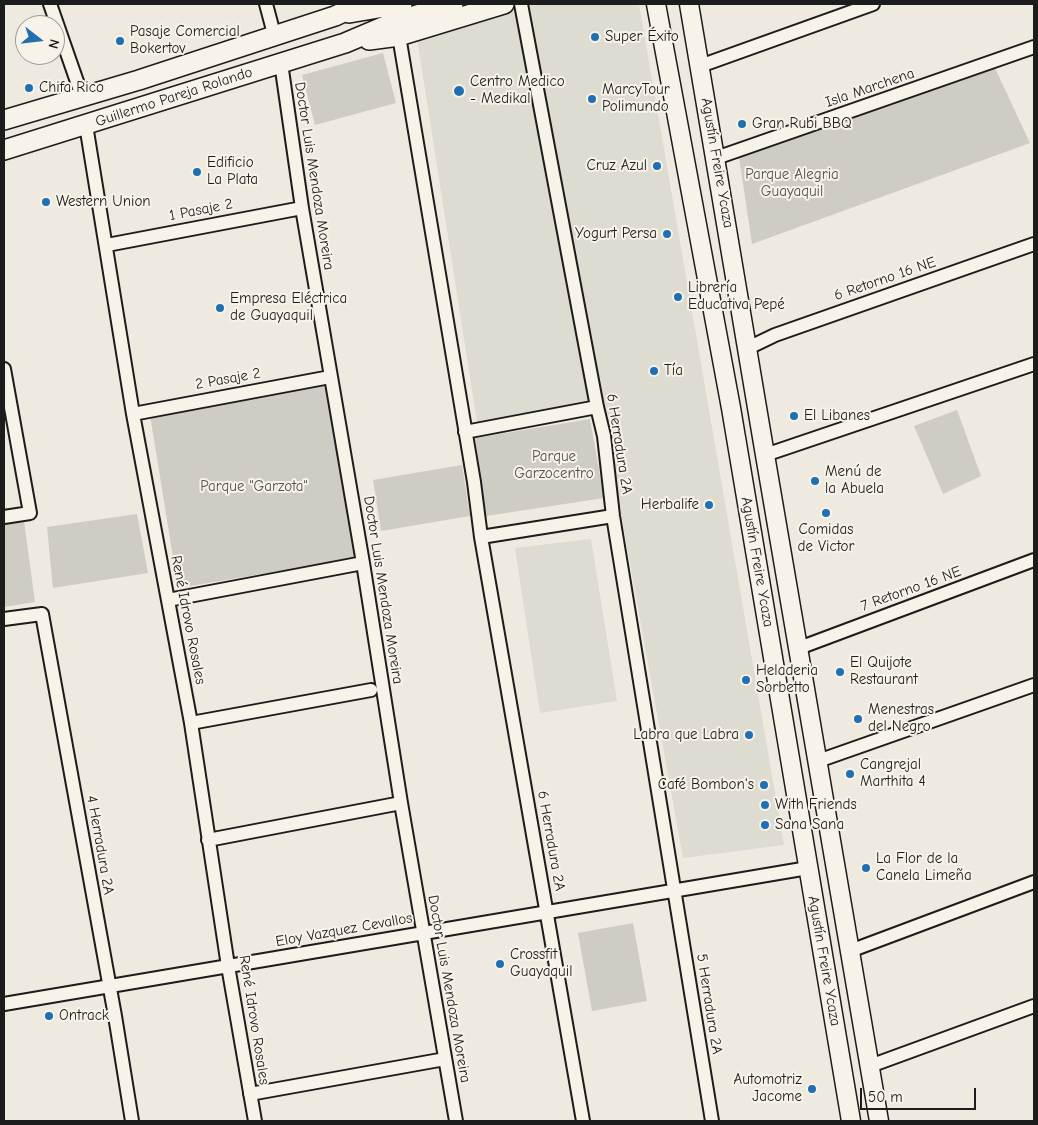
<!DOCTYPE html>
<meta charset="utf-8">
<style>
body{margin:0}
#map{position:relative;width:1038px;height:1125px;overflow:hidden;background:#eeeae0;font-family:"Comic Neue",sans-serif}
canvas{display:block}
.frame{position:absolute;inset:0;border:5px solid #1c1c1c;pointer-events:none}
.north{position:absolute;left:15px;top:15px;width:50px;height:50px;box-sizing:border-box;background:#f7f3e8;border:1px solid #9f9d96;border-radius:50%;rotate:106deg;font-size:14px;font-weight:700;line-height:20px;text-align:center;color:#1c1c1c}
.north::after{content:'';display:block;margin:auto;width:18px;height:22px;background:#1f6fb2;clip-path:polygon(50% 0,100% 100%,50% 72%,0 100%)}
.scale{position:absolute;left:860px;top:1088px;width:116px;height:22px;box-sizing:border-box;border:2px solid #1c1c1c;border-top:0;padding-left:6px;font-size:15px;line-height:18px;white-space:nowrap;color:#1c1c1c;-webkit-text-stroke:4px #f7f3e8;paint-order:stroke}
</style>
<div id="map">
<canvas width="1038" height="1125"></canvas>
<div class="frame"></div>
<div class="north">N</div>
<div class="scale">50 m</div>
</div>
<script>
const c = document.querySelector('canvas').getContext('2d');
c.lineJoin = 'round';
function fillPath(path, color) {
  c.fillStyle = color;
  c.fill(path, 'evenodd');
}
function stroke(path, color, width, dash) {
  c.strokeStyle = color;
  c.lineWidth = width;
  c.lineCap = dash ? 'butt' : 'round';
  c.setLineDash(dash || []);
  c.stroke(path);
}
function write(font, color, halo, rows, align = 'center') {
  c.font = font + ' "Comic Neue",sans-serif';
  c.lineWidth = 4;
  c.setLineDash([]);
  c.textBaseline = 'middle';
  c.strokeStyle = halo;
  c.fillStyle = color;
  for (const [text, x, y, turn = 0] of rows) {
    c.save();
    c.translate(x, y);
    c.rotate((+turn || 0) * Math.PI / 180);
    c.textAlign = isNaN(turn) ? turn : align;
    if (halo) c.strokeText(text, 0, 0);
    c.fillText(text, 0, 0);
    c.restore();
  }
}
fillPath(new Path2D(`
 M527,4H639L784,845L683,858L601,403L477,422L417,38Z
 M591,539L617,701L540,713L515,548Z`), '#dedbd1');
fillPath(new Path2D(`
 M383,53L396,103L315,125L302,75Z
 M994,66L1030,143L752,244L739,157Z
 M329,385L358,558L178,588L150,415Z
 M957,410L981,476L943,494L914,426Z
 M590,419L604,498L486,516L475,438Z
 M462,465L470,516L381,531L373,480Z
 M137,514L148,573L53,588L47,527Z
 M24,521L35,602L4,607V524Z
 M633,923L647,1001L592,1011L578,933Z`), '#cfccc3');
const minor = new Path2D(`
 M50,4L82,96
 M266,4L274,34
 M521,4L597,407L604,436L613,516L712,1121
 M399,36L474,482L481,537L583,1121
 M281,63L302,208L363,563L401,803L456,1121
 M700,66L873,4
 M86,125L133,414L191,723L228,966L255,1121
 M716,158L1034,47
 M107,245L302,208
 M748,348L775,335L1034,244
 M4,369L30,513L4,517
 M133,414L330,377
 M465,432L597,407
 M765,455L1034,364
 M481,537L613,516
 M168,600L363,563
 M4,619L42,614L115,1016L132,1121
 M799,648L1034,560
 M191,723L371,690
 M818,761L1034,685
 M208,840L401,803
 M850,951L1034,882
 M4,1004L808,868
 M870,1066L1034,1006
 M250,1094L445,1059`);
const secondary = new Path2D(`
 M656,4L731,408L851,1121
 M689,4L765,455L879,1121`);
const primary = new Path2D(`
 M349,13L402,4
 M369,40L399,36L504,4
 M4,120L139,80L335,16L361,4
 M4,150L345,43L397,21L453,4`);
stroke(minor, '#1c1c1c', 16);
stroke(secondary, '#1c1c1c', 21);
stroke(primary, '#1c1c1c', 22);
stroke(minor, '#f7f3e8', 12);
stroke(secondary, '#f7f3e8', 18);
stroke(primary, '#f7f3e8', 19);
for (const [x, y, r, color] of [
 [595,37,5,"#1f6fb2"],
 [120,41,5,"#1f6fb2"],
 [29,88,5,"#1f6fb2"],
 [459,91,6,"#1f6fb2"],
 [592,99,5,"#1f6fb2"],
 [742,124,5,"#1f6fb2"],
 [657,166,5,"#1f6fb2"],
 [197,172,5,"#1f6fb2"],
 [46,202,5,"#1f6fb2"],
 [667,234,5,"#1f6fb2"],
 [678,297,5,"#1f6fb2"],
 [220,308,5,"#1f6fb2"],
 [654,371,5,"#1f6fb2"],
 [794,416,5,"#1f6fb2"],
 [815,481,5,"#1f6fb2"],
 [709,505,5,"#1f6fb2"],
 [826,513,5,"#1f6fb2"],
 [840,672,5,"#1f6fb2"],
 [746,680,5,"#1f6fb2"],
 [858,719,5,"#1f6fb2"],
 [749,735,5,"#1f6fb2"],
 [850,774,5,"#1f6fb2"],
 [764,785,5,"#1f6fb2"],
 [765,805,5,"#1f6fb2"],
 [765,825,5,"#1f6fb2"],
 [866,868,5,"#1f6fb2"],
 [500,964,5,"#1f6fb2"],
 [49,1016,5,"#1f6fb2"],
 [812,1089,5,"#1f6fb2"]
]) {
  const dot = new Path2D();
  dot.arc(x, y, r, 0, 2 * Math.PI);
  c.fillStyle = color;
  c.fill(dot);
  stroke(dot, '#f7f3e8', 2);
}
write('15px', '#1c1c1c', '#f7f3e8', [
 ["Pasaje Comercial",130,32],
 ["Bokertov",130,49],
 ["Super Éxito",605,37],
 ["Centro Medico",470,82],
 ["- Medikal",470,99],
 ["Chifa Rico",39,88],
 ["MarcyTour",602,90],
 ["Polimundo",602,107],
 ["Gran Rubi BBQ",752,124],
 ["Edificio",207,163],
 ["La Plata",207,180],
 ["Cruz Azul",647,166,"right"],
 ["Western Union",56,202],
 ["Yogurt Persa",657,234,"right"],
 ["Librería",688,288],
 ["Educativa Pepé",688,305],
 ["Empresa Eléctrica",230,299],
 ["de Guayaquil",230,316],
 ["Tía",664,371],
 ["El Libanes",804,416],
 ["Menú de",825,472],
 ["la Abuela",825,489],
 ["Herbalife",699,505,"right"],
 ["Comidas",826,530,"center"],
 ["de Victor",826,547,"center"],
 ["El Quijote",850,663],
 ["Restaurant",850,680],
 ["Heladeria",756,671],
 ["Sorbetto",756,688],
 ["Menestras",868,710],
 ["del Negro",868,727],
 ["Labra que Labra",739,735,"right"],
 ["Cangrejal",860,765],
 ["Marthita 4",860,782],
 ["Café Bombon's",754,785,"right"],
 ["With Friends",775,805],
 ["Sana Sana",775,825],
 ["La Flor de la",876,859],
 ["Canela Limeña",876,876],
 ["Crossfit",510,955],
 ["Guayaquil",510,972],
 ["Ontrack",59,1016],
 ["Automotriz",802,1080,"right"],
 ["Jacome",802,1097,"right"]
], 'left');
write('15px', '#1c1c1c', '#f7f3e8', [
 ["Isla Marchena",870,88,-19],
 ["Guillermo Pareja Rolando",174,97,-18],
 ["Agustín Freire Ycaza",717,163,80],
 ["Doctor Luis Mendoza Moreira",314,176,81],
 ["1 Pasaje 2",201,210,-11],
 ["6 Retorno 16 NE",885,279,-19],
 ["2 Pasaje 2",228,379,-10],
 ["6 Herradura 2A",619,444,81],
 ["Agustín Freire Ycaza",757,562,80],
 ["7 Retorno 16 NE",911,589,-20],
 ["Doctor Luis Mendoza Moreira",383,590,81],
 ["René Idrovo Rosales",188,620,79],
 ["6 Herradura 2A",551,841,80],
 ["4 Herradura 2A",100,845,80],
 ["Eloy Vazquez Cevallos",344,930,-10],
 ["Agustín Freire Ycaza",824,961,80],
 ["Doctor Luis Mendoza Moreira",449,989,80],
 ["5 Herradura 2A",709,1004,81],
 ["René Idrovo Rosales",254,1020,81]
]);
write('15px', '#52514e', '#f7f3e8', [
 ["Parque Alegria",792,175],
 ["Guayaquil",792,192],
 ["Parque",554,457],
 ["Garzocentro",554,474],
 ["Parque \"Garzota\"",254,487]
]);
</script>
